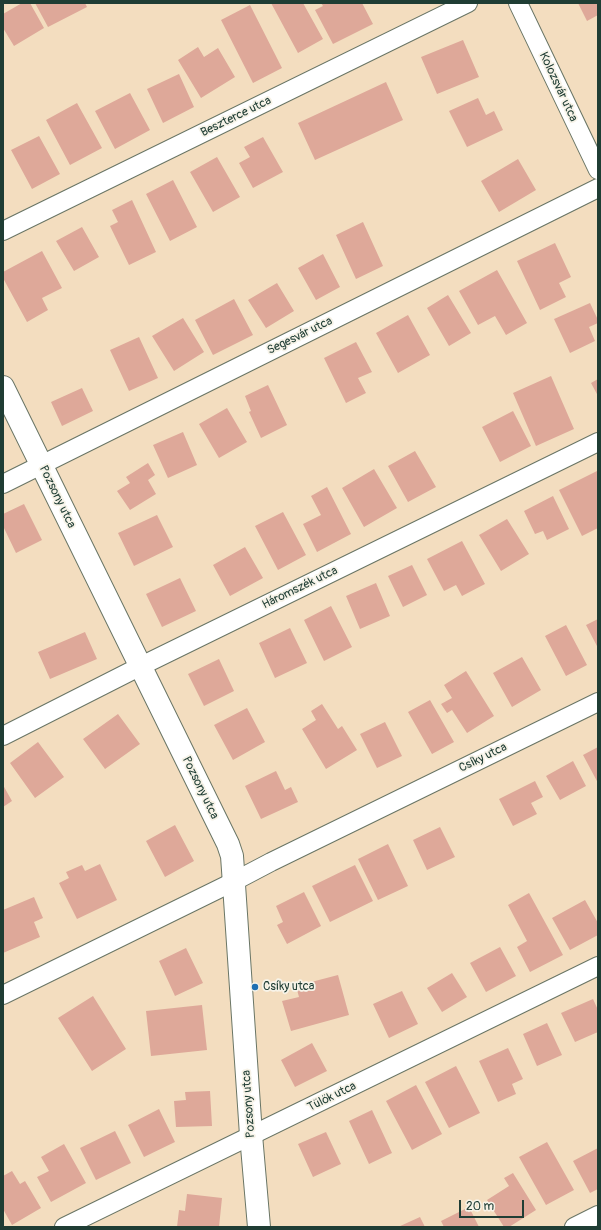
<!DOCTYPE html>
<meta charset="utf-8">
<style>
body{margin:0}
#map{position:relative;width:601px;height:1230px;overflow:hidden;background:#f3ddbf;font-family:Pangolin,sans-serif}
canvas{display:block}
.frame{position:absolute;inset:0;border:4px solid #1f3d34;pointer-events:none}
.scale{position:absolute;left:459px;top:1200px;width:65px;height:18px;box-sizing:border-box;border:2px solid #1f3d34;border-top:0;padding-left:5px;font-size:12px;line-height:14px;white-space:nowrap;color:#1f3d34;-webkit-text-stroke:3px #f7f3e8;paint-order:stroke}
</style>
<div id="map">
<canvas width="601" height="1230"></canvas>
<div class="frame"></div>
<div class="scale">20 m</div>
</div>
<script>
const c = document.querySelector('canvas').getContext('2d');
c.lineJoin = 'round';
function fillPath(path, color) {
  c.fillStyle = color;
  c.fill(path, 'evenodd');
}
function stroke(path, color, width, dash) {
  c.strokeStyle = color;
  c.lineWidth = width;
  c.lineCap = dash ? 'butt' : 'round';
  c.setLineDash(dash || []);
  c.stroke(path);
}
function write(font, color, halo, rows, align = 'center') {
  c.font = font + ' Pangolin,sans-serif';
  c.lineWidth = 3.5;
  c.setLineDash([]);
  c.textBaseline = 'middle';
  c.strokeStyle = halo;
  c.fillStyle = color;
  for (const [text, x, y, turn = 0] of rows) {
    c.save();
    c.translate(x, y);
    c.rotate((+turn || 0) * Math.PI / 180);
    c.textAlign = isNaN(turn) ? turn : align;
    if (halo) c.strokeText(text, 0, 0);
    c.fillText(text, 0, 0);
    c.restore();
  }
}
fillPath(new Path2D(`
 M22,3H30L44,28L14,46L3,28V14Z
 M35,3H85L87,7L48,27Z
 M271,3H303L323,39L298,53Z
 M321,3H362L373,24L333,44L315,10L323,6Z
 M578,3H598V15L587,21Z
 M250,5L282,68L253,83L221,20Z
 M463,40L479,77L437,94L421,57Z
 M198,47L204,57L218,48L235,77L201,98L178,60Z
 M179,74L194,107L163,123L147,89Z
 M386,82L403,120L315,160L298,123Z
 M130,93L150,130L115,149L95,111Z
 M478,98L486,115L494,111L503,130L467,147L449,111Z
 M77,103L102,148L70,165L46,120Z
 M39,136L60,174L32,189L11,150Z
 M263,137L283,172L253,188L239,163L250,157L244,147Z
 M217,157L240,197L213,212L190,172Z
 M518,159L536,190L499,212L481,181Z
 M173,180L197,227L170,241L146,194Z
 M132,200L156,252L129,265L110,226L118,222L112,210Z
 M363,222L383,266L356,279L336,235Z
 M82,227L99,257L74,271L56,241Z
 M555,243L571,277L559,283L566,297L540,310L517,261Z
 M42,251L62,288L42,298L48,310L27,322L3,278V272Z
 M323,254L340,287L316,300L298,268Z
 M497,270L527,323L506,335L495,316L478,325L459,291Z
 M277,283L294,311L266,328L248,300Z
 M448,295L471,333L449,346L427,308Z
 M234,299L253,335L213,355L195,320Z
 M590,303L598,320V323L589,327L595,341L570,353L554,319Z
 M408,315L430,355L398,373L376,333Z
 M183,318L204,352L174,371L152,336Z
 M139,337L158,378L129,391L110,350Z
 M356,342L372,372L358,378L366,393L346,403L324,358Z
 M551,376L574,429L536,446L513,393Z
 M598,379V396L591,383Z
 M268,385L287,425L261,438L249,412L251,411L245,396Z
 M82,388L93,411L62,426L51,402Z
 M227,408L247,442L219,458L199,424Z
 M513,411L531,446L500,462L482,427Z
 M183,432L197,465L168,478L153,445Z
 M415,451L436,487L408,502L388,466Z
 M148,463L155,475L148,480L156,494L130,510L117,491L130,483L126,477Z
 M374,469L397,508L364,527L342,488Z
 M597,471L598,528L582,536L559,490Z
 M327,487L351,534L317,552L303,524L321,515L311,496Z
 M553,496L569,529L547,540L543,531L535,534L524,511Z
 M24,504L42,540L16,553L3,526V514Z
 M283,512L306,555L278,570L255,526Z
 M157,515L173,547L134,566L118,533Z
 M507,519L529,554L501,571L479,535Z
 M462,541L485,584L462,596L456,585L444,591L427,559Z
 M245,547L263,578L230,596L213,565Z
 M412,565L427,595L403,607L388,576Z
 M180,578L196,611L162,627L146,594Z
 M376,583L390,616L360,629L346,596Z
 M331,606L352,647L324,661L304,620Z
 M598,619V648L586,625Z
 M566,625L587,665L566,676L545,636Z
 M290,628L307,663L275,678L259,643Z
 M85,632L97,659L50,679L38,652Z
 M522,657L541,690L512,707L493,673Z
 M219,659L234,691L204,706L188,674Z
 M466,671L494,716L467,733L452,710L447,713L441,704L452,698L444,685Z
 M430,700L454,742L432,754L408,712Z
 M322,704L338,729L342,726L357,750L326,769L302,729L316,720L311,711Z
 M247,708L265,742L233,760L214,725Z
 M118,714L140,744L105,769L83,739Z
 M385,722L402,756L377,768L360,734Z
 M38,742L64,777L35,798L10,763Z
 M598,747V783L583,755Z
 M573,761L586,786L560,800L546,776Z
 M276,771L285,790L291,787L298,802L261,819L245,786Z
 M535,781L543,797L531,803L537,814L513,826L499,799Z
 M3,785L12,801L3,807Z
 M175,825L194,861L165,877L146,841Z
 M440,827L455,857L427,870L413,840Z
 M388,844L408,886L378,900L358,859Z
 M100,864L117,900L77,919L59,883L69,878L66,872L82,865L85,871Z
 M355,865L373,901L330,922L312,886Z
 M304,892L321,926L287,944L277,925L283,922L276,906Z
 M529,893L563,955L530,972L517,947L527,941L508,905Z
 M34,897L43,918L34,922L40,937L3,953V910Z
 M585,900L598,923V935L570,950L552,918Z
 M500,947L516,976L486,992L470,963Z
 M186,948L203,983L175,996L159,961Z
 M452,973L467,997L442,1012L427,988Z
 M338,975L349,1015L291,1031L282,1001L299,997L296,986Z
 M402,991L418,1024L389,1038L373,1004Z
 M93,996L126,1049L92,1071L58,1018Z
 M593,999L598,1010V1032L575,1042L561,1013Z
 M202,1005L207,1050L151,1056L146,1011Z
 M547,1023L562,1055L537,1066L523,1034Z
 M312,1043L327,1071L295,1087L281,1060Z
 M508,1048L523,1079L512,1084L516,1094L498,1102L479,1061Z
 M456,1066L480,1113L449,1128L425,1082Z
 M416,1085L442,1134L412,1150L386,1101Z
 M210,1091L212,1126L176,1127L174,1101L186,1100L185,1092Z
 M159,1109L175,1142L144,1157L128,1125Z
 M372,1110L392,1153L369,1164L349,1121Z
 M115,1131L131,1163L96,1180L80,1148Z
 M326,1132L341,1164L313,1177L298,1144Z
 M547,1142L574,1190L546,1205L519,1157Z
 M64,1144L86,1183L51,1202L37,1177L49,1171L41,1157Z
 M598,1148V1189L590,1193L573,1161Z
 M12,1171L20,1184L25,1181L41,1208L12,1225L3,1209V1176Z
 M513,1173L536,1210L509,1227H504L487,1200L509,1186L504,1178Z
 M187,1194L222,1198L219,1227H177L179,1210L185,1211Z
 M469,1207L479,1227H444L441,1221Z
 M420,1217L425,1227H398Z`), '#dea899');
const minor = new Path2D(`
 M518,3L598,170
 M3,231L468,3
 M3,484L598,188
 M3,736L141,666L598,442
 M3,995L233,882L271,862L598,702
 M64,1227L598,966
 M574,1227L598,1215`);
const tertiary = new Path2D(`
 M3,387L228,844L232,856L233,870L251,1135L259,1227`);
stroke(minor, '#697565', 20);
stroke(tertiary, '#697565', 24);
stroke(minor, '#fff', 18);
stroke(tertiary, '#fff', 22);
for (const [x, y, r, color] of [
 [255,987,4,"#1f6fb2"]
]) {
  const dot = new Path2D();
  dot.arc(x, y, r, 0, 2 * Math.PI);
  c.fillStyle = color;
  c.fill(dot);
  stroke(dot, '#f7f3e8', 1.5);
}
write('12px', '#1f3d34', '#f7f3e8', [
 ["Kolozsvár utca",558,87,65],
 ["Beszterce utca",236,117,-26],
 ["Segesvár utca",300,336,-26],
 ["Pozsony utca",57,497,64],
 ["Háromszék utca",300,588,-26],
 ["Csíky utca",483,758,-26],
 ["Pozsony utca",200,788,64],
 ["Tülök utca",332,1097,-26],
 ["Pozsony utca",249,1104,-94]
]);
write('12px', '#1f3d34', '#f7f3e8', [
 ["Csíky utca",263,987]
], 'left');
</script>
